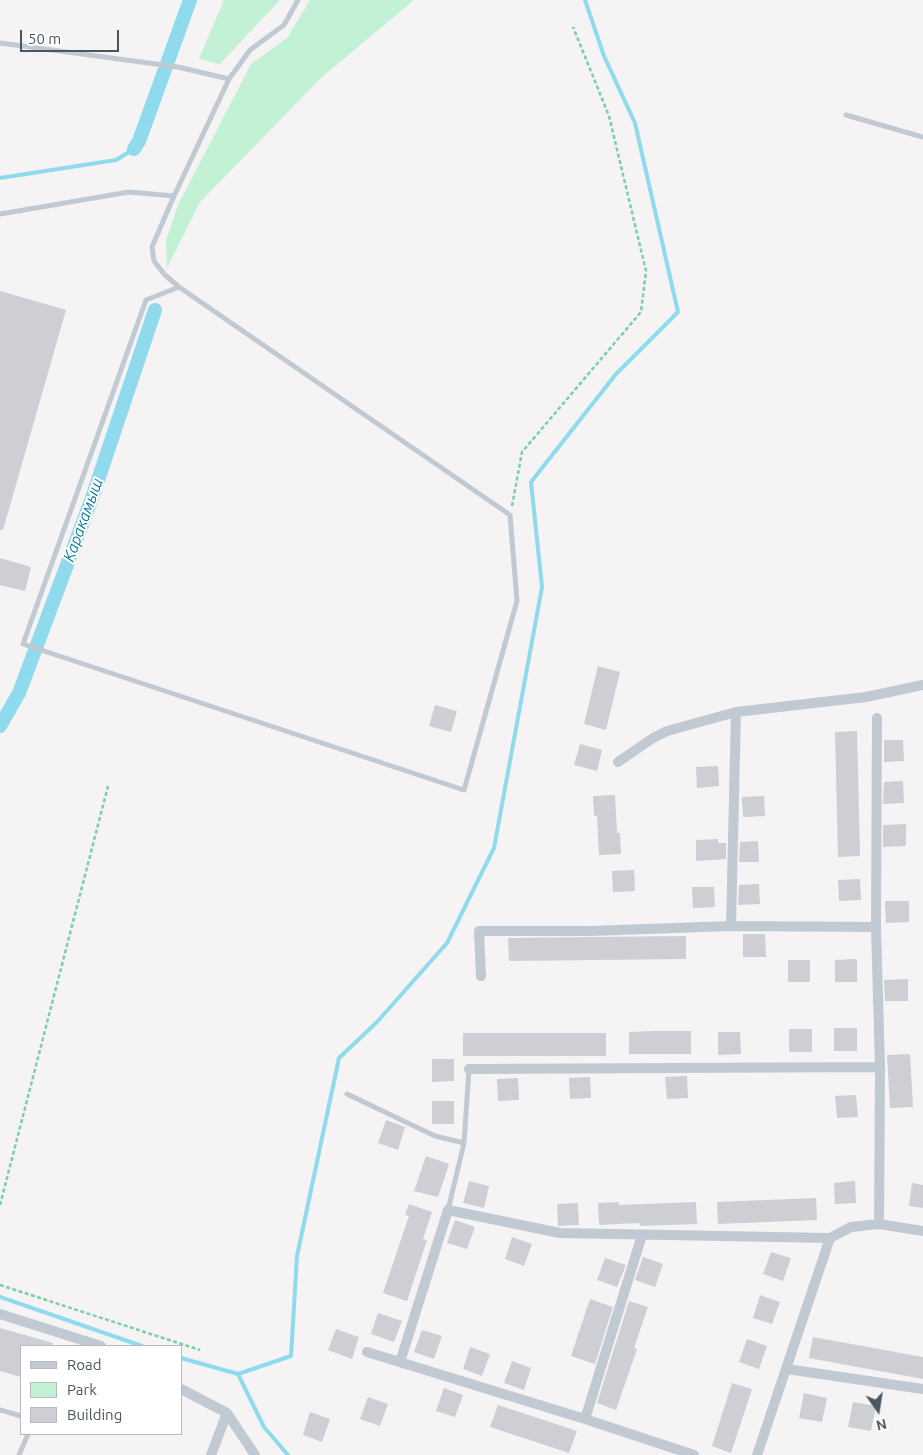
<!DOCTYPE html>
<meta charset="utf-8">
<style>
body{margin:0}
#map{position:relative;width:923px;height:1455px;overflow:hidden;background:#f5f3f3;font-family:Ubuntu,sans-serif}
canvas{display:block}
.legend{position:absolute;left:20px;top:1345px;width:162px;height:90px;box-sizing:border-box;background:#fff;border:1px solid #b7bbc0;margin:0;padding:6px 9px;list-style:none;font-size:15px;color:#4a5661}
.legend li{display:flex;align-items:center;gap:10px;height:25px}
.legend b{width:25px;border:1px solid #b7bbc0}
.north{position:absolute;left:853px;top:1385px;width:50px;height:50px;-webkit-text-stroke:4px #fff;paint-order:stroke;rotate:167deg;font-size:14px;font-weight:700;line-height:20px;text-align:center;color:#4a5661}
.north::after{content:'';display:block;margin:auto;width:18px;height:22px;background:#4a5661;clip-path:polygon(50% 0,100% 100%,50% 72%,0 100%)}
.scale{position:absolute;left:20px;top:30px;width:99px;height:22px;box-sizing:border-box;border:2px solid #4a5661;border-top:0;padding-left:6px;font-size:15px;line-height:18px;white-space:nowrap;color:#4a5661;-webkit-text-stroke:4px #fff;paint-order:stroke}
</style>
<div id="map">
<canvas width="923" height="1455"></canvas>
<ul class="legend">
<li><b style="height:6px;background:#c1cad2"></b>Road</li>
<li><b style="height:14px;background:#c3f1d5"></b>Park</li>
<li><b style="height:14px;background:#cdcfd5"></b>Building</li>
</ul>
<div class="north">N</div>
<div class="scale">50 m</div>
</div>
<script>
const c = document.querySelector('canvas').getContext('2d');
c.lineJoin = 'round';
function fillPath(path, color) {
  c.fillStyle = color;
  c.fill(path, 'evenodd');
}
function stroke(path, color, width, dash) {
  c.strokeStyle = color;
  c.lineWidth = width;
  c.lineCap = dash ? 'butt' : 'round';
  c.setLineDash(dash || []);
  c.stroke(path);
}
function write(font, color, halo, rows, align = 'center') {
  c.font = font + ' Ubuntu,sans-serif';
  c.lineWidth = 4;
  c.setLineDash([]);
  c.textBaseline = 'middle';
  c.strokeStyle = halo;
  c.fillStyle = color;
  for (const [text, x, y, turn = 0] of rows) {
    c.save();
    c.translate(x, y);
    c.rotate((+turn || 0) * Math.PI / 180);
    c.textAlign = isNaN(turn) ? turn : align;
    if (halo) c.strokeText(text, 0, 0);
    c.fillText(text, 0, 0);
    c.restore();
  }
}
fillPath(new Path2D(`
 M224,0H280L220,64L199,59Z
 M310,0H414L322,77L200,202L167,268L166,240L178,205L251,64L287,38Z`), '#c3f1d5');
stroke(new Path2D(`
 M0,178L116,160L134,149
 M0,1297L142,1346
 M181,1358L238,1374L264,1427L288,1455
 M238,1374L291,1356L297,1256L339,1058L377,1022L447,943L494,848L542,587L531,482L616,374L678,312L635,123L604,56L585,0`), '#90daee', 4);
stroke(new Path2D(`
 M134,149L139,141L190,0
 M0,726L19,693L92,498L155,310`), '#90daee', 14);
fillPath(new Path2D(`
 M0,291L66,310L3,530H0Z
 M0,558L31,567L25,591L0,585Z
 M598,666L620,672L606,730L584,724Z
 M435,705L457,711L451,732L429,726Z
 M857,731L860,856L838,857L835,732Z
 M884,740H903L904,761L884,762Z
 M580,744L602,750L597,771L574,765Z
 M718,766L719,786L697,788L696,767Z
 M903,781L904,803L883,804L884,782Z
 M615,795L617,833H620L621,854L599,855L597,816H594L593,796Z
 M764,796L765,816L743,817L742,797Z
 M906,824V846L883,847V825Z
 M718,839V843H726V859L696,861V840Z
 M758,841L759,862H739L740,842Z
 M634,870L635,891L613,892L612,871Z
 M860,879L861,900L839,901L838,880Z
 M759,884L760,904L738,905L739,885Z
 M692,887H714L715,907L693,908Z
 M885,901H909V922L886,923Z
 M743,934H765L766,957H743Z
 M686,936V959L509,961L508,938Z
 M857,959V982H835V960Z
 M788,960H810V982H788Z
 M908,979V1001H885L884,980Z
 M834,1028H857V1051H834Z
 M789,1029H812V1052H789Z
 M652,1031H691V1054H629V1032Z
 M718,1032H740L741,1054L718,1055Z
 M463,1033H606V1056H463Z
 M910,1054L913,1107L890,1108L887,1055Z
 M432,1059H454V1081L432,1082Z
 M687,1076L688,1098L667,1099L665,1077Z
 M590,1077L591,1098L570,1099L569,1078Z
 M518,1078L519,1100L498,1101L497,1079Z
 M856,1095L858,1117L837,1118L835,1096Z
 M432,1101H454V1124H432Z
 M386,1120L405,1127L398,1150L378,1143Z
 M426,1156L449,1164L438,1197L414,1191Z
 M469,1181L489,1186L484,1208L463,1203Z
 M855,1181L856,1203L835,1204L834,1183Z
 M912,1183L923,1185V1208L909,1206Z
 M816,1198L817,1220L718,1224L717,1202Z
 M619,1202V1205L696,1202L697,1224L640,1226L639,1223L599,1225L598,1203Z
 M578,1203L579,1225L558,1226L557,1204Z
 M409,1204L432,1212L423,1239L427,1240L407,1301L383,1293L409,1216L405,1215Z
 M455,1220L475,1227L467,1249L447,1243Z
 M512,1237L532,1244L524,1266L505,1259Z
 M771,1252L791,1258L783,1281L763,1274Z
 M643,1257L663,1264L655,1287L635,1280Z
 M605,1258L626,1265L617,1287L597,1280Z
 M760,1295L780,1302L772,1324L753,1318Z
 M590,1299L613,1307L595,1364L571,1356Z
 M629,1301L648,1307L634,1348L637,1349L616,1410L597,1403Z
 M378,1313L402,1321L394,1342L371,1334Z
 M0,1328L53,1343L52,1346H21V1377L0,1371Z
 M336,1329L359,1337L352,1359L328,1350Z
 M422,1330L442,1336L434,1359L414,1352Z
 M813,1337L923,1357V1379L809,1358Z
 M747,1339L767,1346L759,1369L739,1362Z
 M470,1347L490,1354L482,1376L463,1369Z
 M512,1361L531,1368L524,1390L504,1383Z
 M732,1383L752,1389L731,1453L712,1446Z
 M444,1388L463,1395L455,1417L436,1411Z
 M804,1393L827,1398L822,1422L799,1418Z
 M368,1397L388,1404L380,1426L360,1419Z
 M853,1402L876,1406L871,1431L848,1427Z
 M498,1405L577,1431L569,1453L490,1427Z
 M310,1412L330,1419L322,1442L303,1435Z`), '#cdcfd5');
stroke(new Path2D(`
 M512,506L522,452L641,312L646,271L609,116L573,27
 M0,1205L108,786
 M0,1285L200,1350`), '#7ad0a6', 2.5, [4, 2.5]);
stroke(new Path2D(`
 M0,43L178,67L229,79
 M846,115L923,137
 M174,196L152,247L154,261L164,274L179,287L510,515L517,601L464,790L23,644L146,300L179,287
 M0,214L129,192L174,196L229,79L250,50L284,25L298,0
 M347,1094L435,1136L464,1143
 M448,1210L464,1143L469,1069
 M0,1410L21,1416
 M19,1455L28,1434`), '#c1cad2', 5);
stroke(new Path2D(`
 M877,718L876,927L880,1067L879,1224
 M618,762L653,738L667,731L736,712L866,697L923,685
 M731,926L736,712
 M481,976L479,931H590L731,926L876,927
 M469,1069L880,1067
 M0,1314L101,1346
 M367,1352L585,1419L694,1455
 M400,1362L448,1210L560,1233L830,1238L851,1227L879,1224L923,1231
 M787,1369L923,1389
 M181,1389L227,1413L255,1455
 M585,1419L642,1235
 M211,1455L227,1413
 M757,1455L830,1238`), '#c1cad2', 10);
write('italic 16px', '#0c7c9b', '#fff', [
 ["Каракамыш",83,520,-70]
]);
</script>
